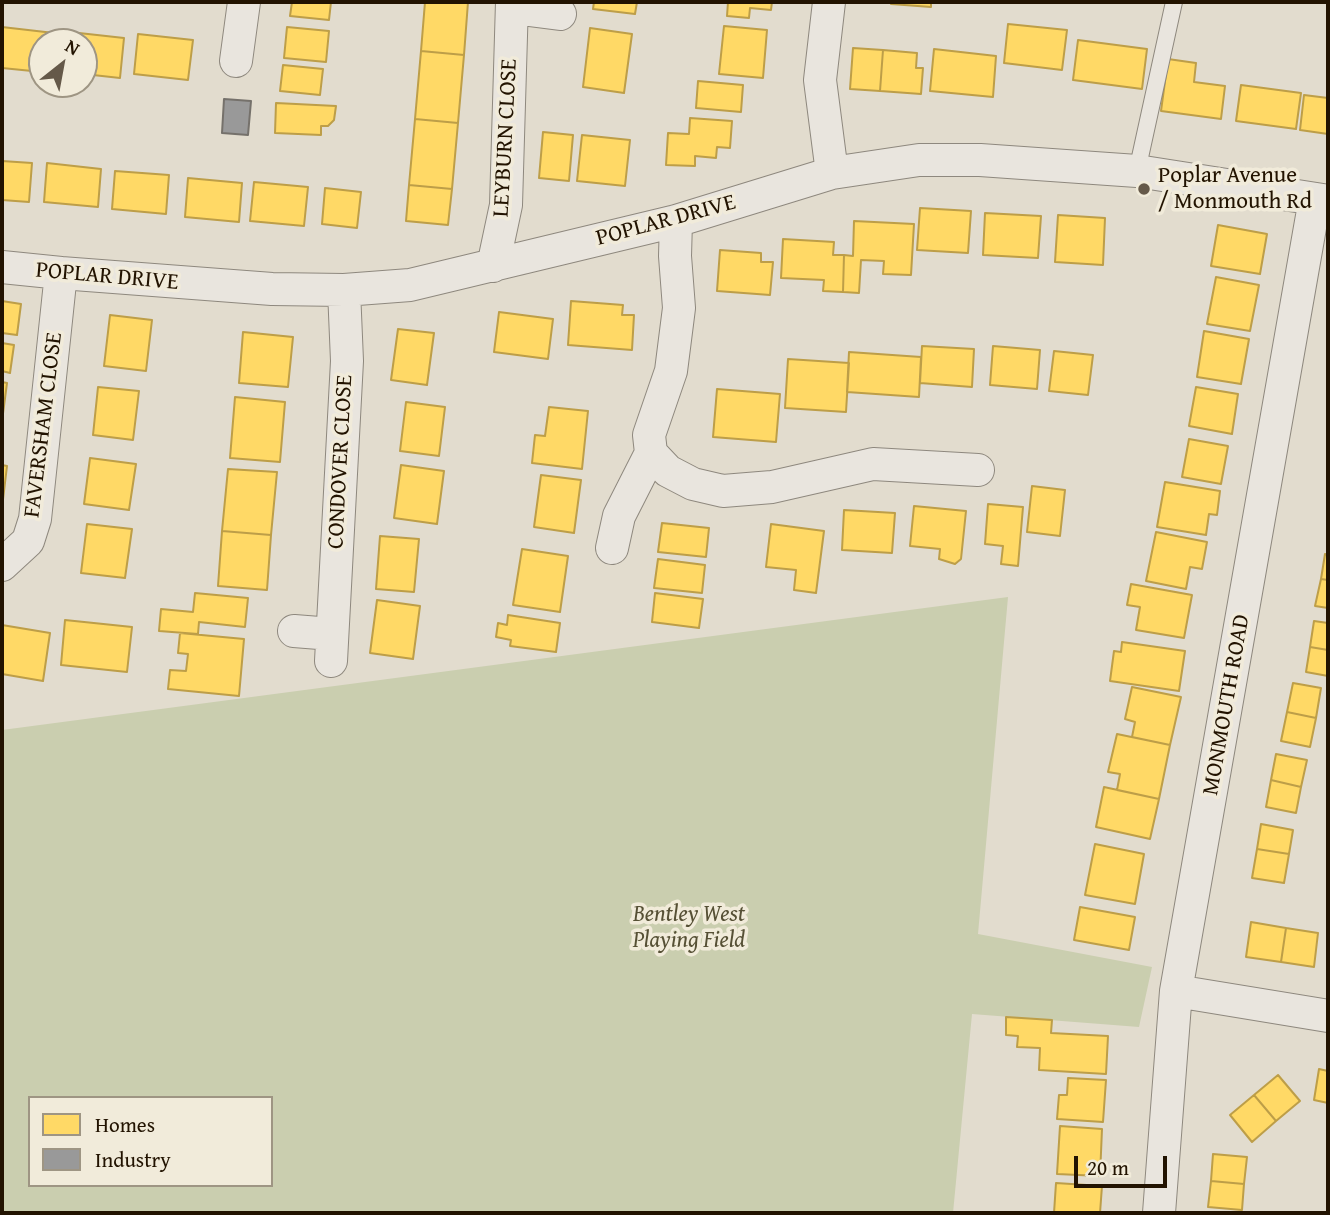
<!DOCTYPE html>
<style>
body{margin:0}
#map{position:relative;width:1330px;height:1215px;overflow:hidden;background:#e2dcce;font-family:"Gentium Book Plus",serif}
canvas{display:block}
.frame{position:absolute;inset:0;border:4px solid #221301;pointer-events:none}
.legend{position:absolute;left:28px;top:1096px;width:245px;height:91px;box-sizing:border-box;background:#f1ebda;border:2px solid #9e9583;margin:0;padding:9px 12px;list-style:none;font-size:21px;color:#221301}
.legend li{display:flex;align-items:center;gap:14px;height:35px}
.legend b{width:35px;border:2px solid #9e9583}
.north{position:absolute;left:28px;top:28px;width:70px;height:70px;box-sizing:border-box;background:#f1ebda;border:2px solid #9e9583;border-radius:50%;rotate:31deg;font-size:19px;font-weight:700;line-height:28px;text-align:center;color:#221301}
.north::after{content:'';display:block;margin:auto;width:24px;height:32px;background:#655949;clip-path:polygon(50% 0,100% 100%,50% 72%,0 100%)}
.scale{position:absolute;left:1074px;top:1156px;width:93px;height:32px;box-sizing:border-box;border:4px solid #221301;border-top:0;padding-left:9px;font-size:21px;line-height:24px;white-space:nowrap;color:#221301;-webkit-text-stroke:5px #f1ebda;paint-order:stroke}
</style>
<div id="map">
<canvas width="1330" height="1215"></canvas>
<div class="frame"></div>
<ul class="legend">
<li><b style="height:19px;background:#ffd966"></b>Homes</li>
<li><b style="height:19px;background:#999"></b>Industry</li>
</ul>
<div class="north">N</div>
<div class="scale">20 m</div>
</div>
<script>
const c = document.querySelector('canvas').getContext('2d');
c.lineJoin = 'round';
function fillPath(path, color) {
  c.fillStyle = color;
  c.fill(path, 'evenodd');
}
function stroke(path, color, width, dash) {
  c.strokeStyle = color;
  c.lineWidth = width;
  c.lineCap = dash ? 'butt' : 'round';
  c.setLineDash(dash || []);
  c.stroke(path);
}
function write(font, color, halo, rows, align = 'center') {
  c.font = font + ' "Gentium Book Plus",serif';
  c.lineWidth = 7;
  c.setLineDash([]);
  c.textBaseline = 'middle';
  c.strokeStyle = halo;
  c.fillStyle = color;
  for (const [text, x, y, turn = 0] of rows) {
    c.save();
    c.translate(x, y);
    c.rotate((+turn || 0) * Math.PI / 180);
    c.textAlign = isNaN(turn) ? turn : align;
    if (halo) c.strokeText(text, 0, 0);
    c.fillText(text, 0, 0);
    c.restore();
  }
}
fillPath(new Path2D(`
 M1008,597L978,934L1152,967L1139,1027L972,1014L953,1213H2V730ZM30,1098H271V1185H30Z`), '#caceaf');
const homes = new Path2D(`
 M292,2H331L329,20L290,16Z
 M425,2H468L464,55L421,51Z
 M594,2H637L635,14L593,9Z
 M728,2H772L771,10L750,8L749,18L727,16Z
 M892,2H931V7L891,4Z
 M1008,24L1067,30L1062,70L1004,63Z
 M724,26L767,30L763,78L719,74Z
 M2,27L54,33L53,42H42V72L2,68Z
 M287,27L329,31L326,62L284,58Z
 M590,28L632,34L624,93L583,87Z
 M70,32L124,38L120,78L84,74V42H69Z
 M138,34L193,40L188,80L134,74Z
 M1078,40L1147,49L1142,89L1073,80Z
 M853,48L883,50L880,91L850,89Z
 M934,49L996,56L993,97L930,91Z
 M883,50L917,53L916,68H923L921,94L880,91Z
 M421,51L464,55L458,123L415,119Z
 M1168,59L1196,63L1194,82L1225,86L1221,119L1161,111Z
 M283,65L323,69L320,95L280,91Z
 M698,81L743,85L741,112L696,108Z
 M1241,85L1301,93L1296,129L1236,121Z
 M1304,95L1328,98V134L1300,130Z
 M276,103L336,106L334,120L328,126H321V135L275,133Z
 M690,118L732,121L730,148L717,147L716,158L695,156V166L666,165L668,133L689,134Z
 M415,119L458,123L452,189L409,185Z
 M543,132L573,135L569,181L539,178Z
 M582,135L630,140L625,186L577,181Z
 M2,161L32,163L29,202L2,200Z
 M47,163L101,169L98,207L44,202Z
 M115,171L169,175L166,214L112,209Z
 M188,178L242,183L239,222L185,217Z
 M254,182L308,187L304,226L250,221Z
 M409,185L452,189L448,225L406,221Z
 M325,188L361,192L357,228L322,224Z
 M920,208L971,211L968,253L917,250Z
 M985,213L1041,216L1038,258L983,255Z
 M1058,215L1105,218L1103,265L1055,262Z
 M854,221L914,224L911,275L883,274L884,261L861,260L859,293L843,292L844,255L853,256Z
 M1218,225L1267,234L1260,274L1211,266Z
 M783,239L834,242L833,255H844L843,292L823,291L824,280L781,278Z
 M720,250L761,253V262H773L770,295L717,291Z
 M1216,277L1259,285L1250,331L1207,324Z
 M2,301L21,304L17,335L2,333Z
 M571,301L623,305L622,315H634L632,350L568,345Z
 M499,312L553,319L548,359L494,352Z
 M110,315L152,320L146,371L104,366Z
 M398,329L434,333L427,385L391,380Z
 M1204,331L1249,339L1241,384L1197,377Z
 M243,332L293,337L288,387L239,383Z
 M2,343L14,345L10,373L2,371Z
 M922,346L974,349L972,387L920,383Z
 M993,346L1040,350L1037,389L990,385Z
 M1054,351L1093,355L1088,395L1049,391Z
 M849,352L921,357L919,397L847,392Z
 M788,359L849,363L846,412L785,408Z
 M2,382L7,383L2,421Z
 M98,387L139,391L133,440L93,435Z
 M1196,387L1238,394L1232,434L1189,426Z
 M717,389L780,394L776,442L713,437Z
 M235,397L285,402L280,462L230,458Z
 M406,402L445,407L439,456L400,451Z
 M549,407L588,411L582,469L532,463L535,435L545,436Z
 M1189,439L1228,446L1221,484L1182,477Z
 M90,458L136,464L129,510L84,504Z
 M2,465L7,466L2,508Z
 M401,465L444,471L437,524L394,518Z
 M228,469L277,472L271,535L222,531Z
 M541,475L581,480L574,533L534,527Z
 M1165,482L1220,491L1217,515L1209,514L1206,535L1157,527Z
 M1032,486L1065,490L1060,536L1027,532Z
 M988,504L1023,507L1018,566L1001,564L1003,546L985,544Z
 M914,506L966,511L961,559L955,564L939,559L940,549L910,546Z
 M844,510L895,513L892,553L842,550Z
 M662,523L709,528L706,557L658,552Z
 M87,524L132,529L125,578L81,573Z
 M771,524L824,531L816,593L794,590L796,570L766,567Z
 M222,531L271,535L267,590L218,586Z
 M1156,532L1207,542L1202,569L1190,567L1186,589L1146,581Z
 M380,536L419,539L414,592L376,589Z
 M522,549L568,556L560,612L513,605Z
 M1325,554L1328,555V580L1321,579Z
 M658,559L705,565L702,593L654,588Z
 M1321,579L1328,580V608L1315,606Z
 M1131,584L1192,595L1184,638L1136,630L1140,607L1127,605Z
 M195,593L248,598L245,627L199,622L198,634L159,631L161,609L193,612Z
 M655,593L703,599L699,628L652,622Z
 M377,600L420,606L413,659L370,653Z
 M508,615L560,623L556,652L510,646L511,640L496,637L498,623L507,625Z
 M65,620L132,627L127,672L61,665Z
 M1314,621L1328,623V650L1310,647Z
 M2,625L50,633L43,681L2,674Z
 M180,633L244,639L239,696L168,689L170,670L186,671L188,654L178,653Z
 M1122,642L1185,651L1179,691L1110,681L1114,651L1121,652Z
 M1310,647L1328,650V676L1306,672Z
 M1293,683L1321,688L1316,718L1287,712Z
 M1132,687L1181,697L1170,745L1132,737L1135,722L1125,719Z
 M1287,712L1316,718L1310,747L1281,741Z
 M1117,734L1170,745L1159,799L1117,790L1120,774L1108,772Z
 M1276,754L1307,760L1301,787L1271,780Z
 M1271,780L1301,787L1296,813L1266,807Z
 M1104,787L1159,799L1150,839L1096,827Z
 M1261,824L1293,830L1289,854L1257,849Z
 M1095,844L1144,854L1135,904L1085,895Z
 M1257,849L1289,854L1284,883L1252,878Z
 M1080,907L1135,917L1129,950L1074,940Z
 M1251,922L1286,928L1281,962L1246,957Z
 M1286,928L1318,933L1314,967L1281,962Z
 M1006,1017L1052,1020L1051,1033L1108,1036L1106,1074L1039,1070L1040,1048L1017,1047L1018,1036L1006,1035Z
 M1319,1069L1328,1071V1103L1314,1100Z
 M1278,1075L1300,1101L1276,1121L1254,1095Z
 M1068,1078L1106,1080L1103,1122L1057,1119L1059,1095H1067Z
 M1254,1095L1276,1121L1252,1142L1230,1115Z
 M1060,1126L1102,1129L1100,1176L1057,1174Z
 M1213,1154L1247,1157L1244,1184L1211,1181Z
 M1211,1181L1244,1184L1242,1210L1208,1207Z
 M1056,1183L1102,1186L1100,1213H1054Z`);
fillPath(homes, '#ffd966');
stroke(homes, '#bd9e48', 2);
const industry = new Path2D(`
 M224,99L251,101L248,135L222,133Z`);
fillPath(industry, '#999');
stroke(industry, '#75716b', 2);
const lane = new Path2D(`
 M1137,171L1174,2`);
const street = new Path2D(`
 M829,2L820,80L832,173
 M513,8L560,14
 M236,61L244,2
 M493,266L506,205L512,2
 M2,267L61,273L272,289L344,290L410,285L676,221L832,173L919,160H980L1137,171L1328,201
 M651,453L668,471L693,484L723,491L772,487L873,464L978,470
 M612,548L619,516L651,453L649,435L671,371L679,308L675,256L676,221
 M2,565L28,541L35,519L61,273
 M294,631L332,634
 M331,661L347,361L344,290
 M1176,991L1328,1016
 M1159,1213L1176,991L1315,199`);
stroke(lane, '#8e887e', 18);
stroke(street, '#8e887e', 34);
stroke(lane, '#e9e5de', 16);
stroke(street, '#e9e5de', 32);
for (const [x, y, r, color] of [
 [1144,189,7,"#655949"]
]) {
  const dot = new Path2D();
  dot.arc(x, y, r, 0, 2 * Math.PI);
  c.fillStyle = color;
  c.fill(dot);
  stroke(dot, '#f1ebda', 2.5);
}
write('23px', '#221301', '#f1ebda', [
 ["LEYBURN CLOSE",506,138,-87],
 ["POPLAR DRIVE",666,221,-15],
 ["POPLAR DRIVE",107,277,5],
 ["FAVERSHAM CLOSE",44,425,-83],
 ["CONDOVER CLOSE",341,462,-87],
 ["MONMOUTH ROAD",1227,705,-80]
]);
write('23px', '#221301', '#f1ebda', [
 ["Poplar Avenue",1158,176],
 ["/ Monmouth Rd",1158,202]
], 'left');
write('italic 23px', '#565035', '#f1ebda', [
 ["Bentley West",689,915],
 ["Playing Field",689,941]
]);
</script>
